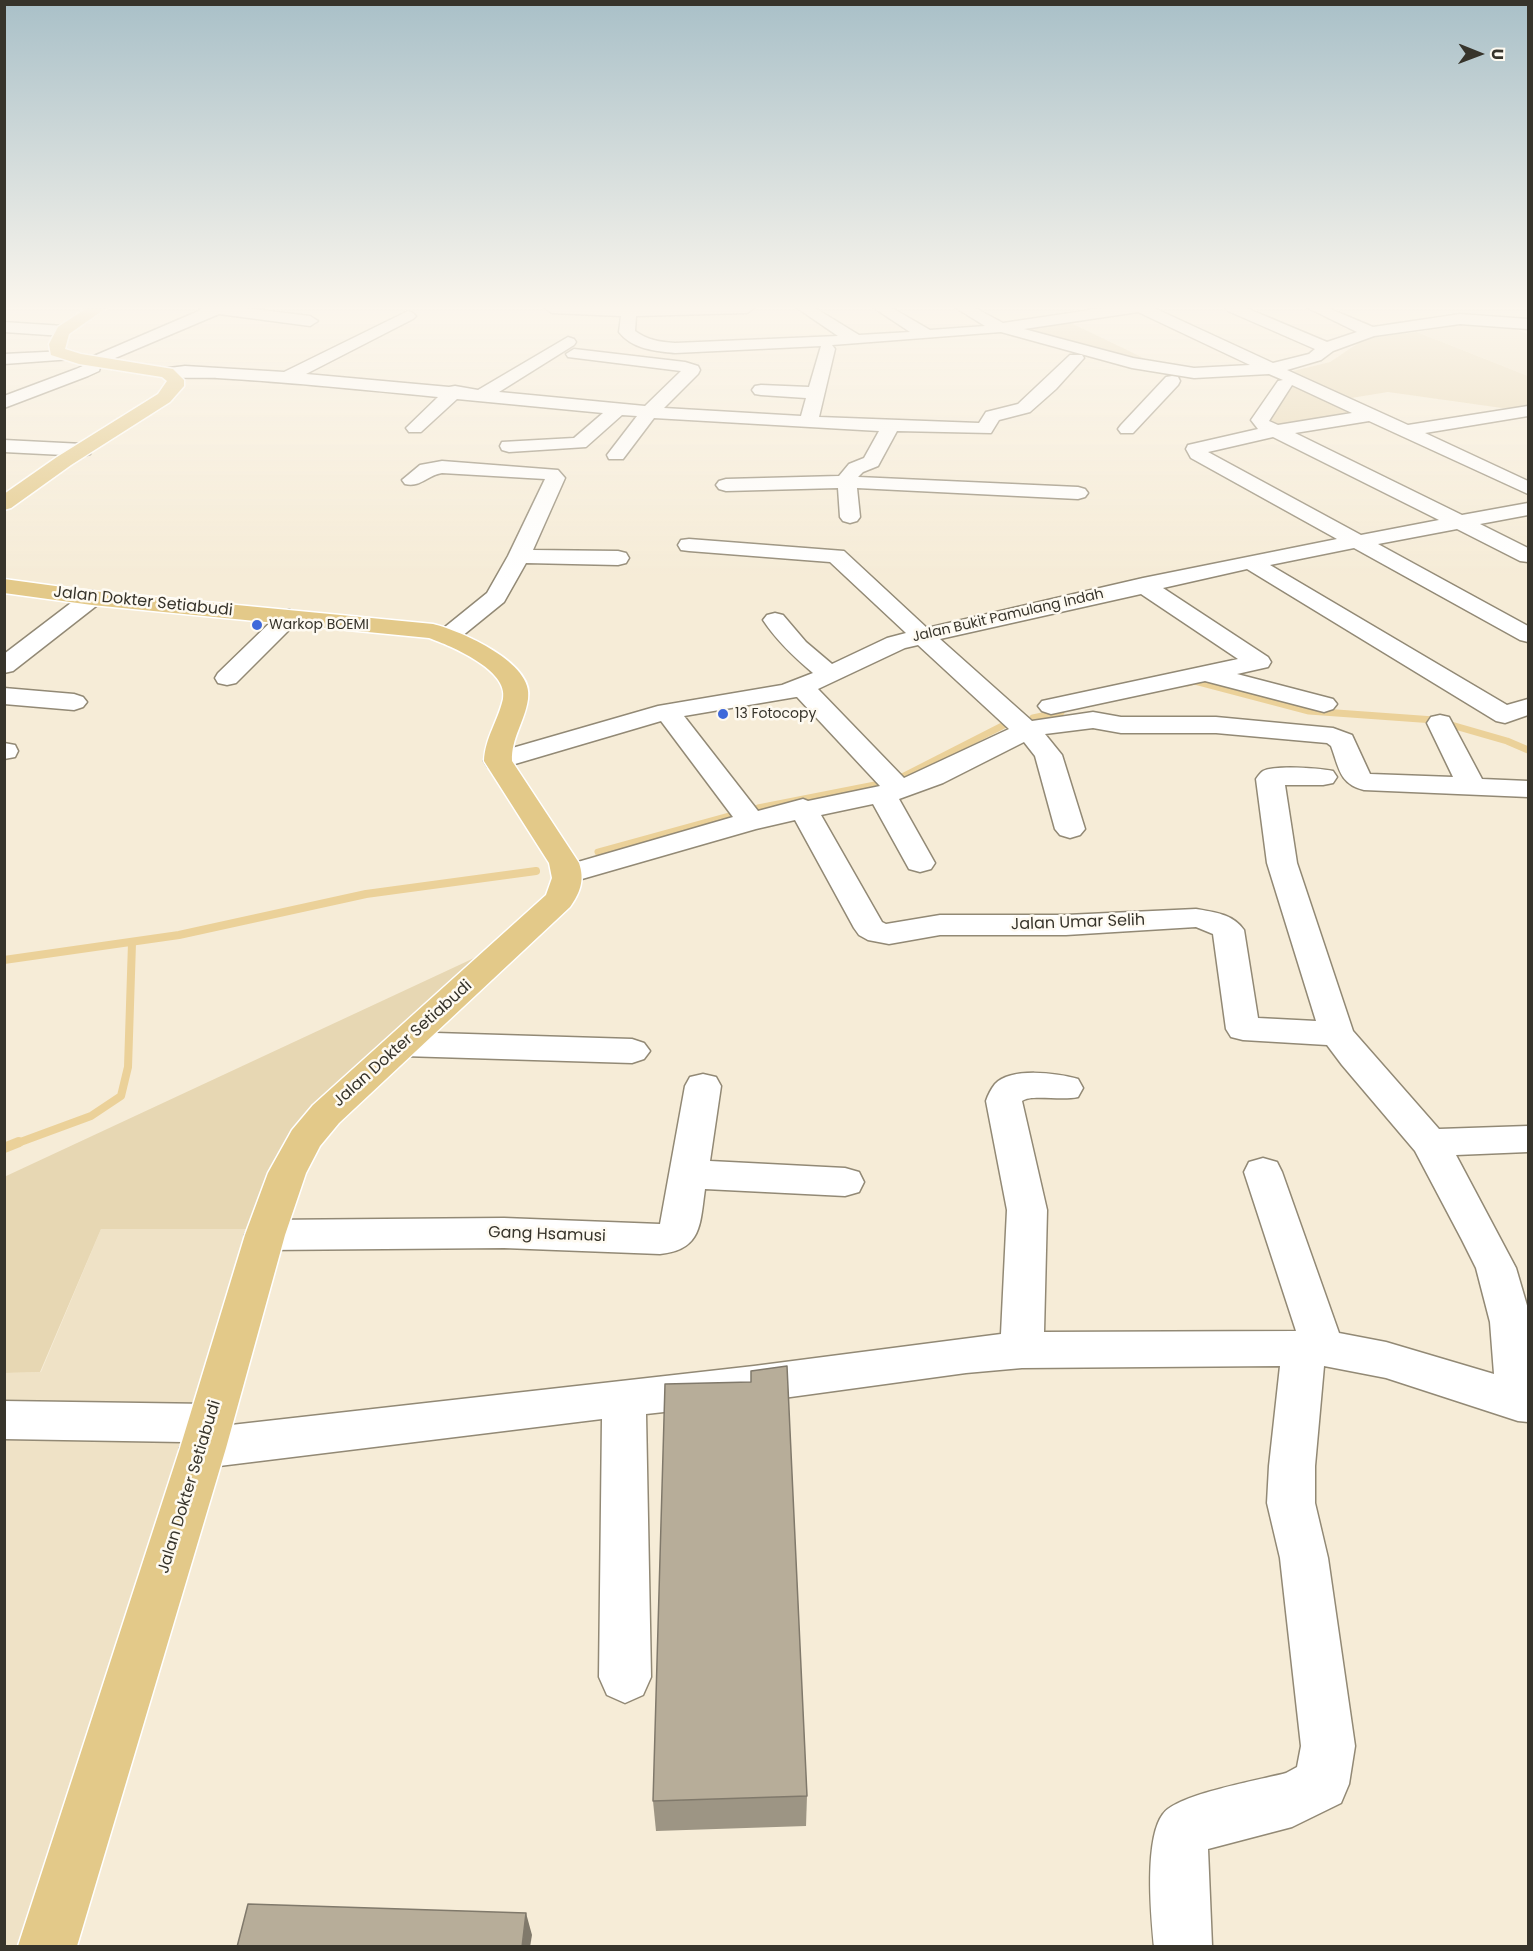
<!DOCTYPE html>
<style>
body{margin:0}
#map{position:relative;width:1533px;height:1951px;overflow:hidden;background:#f6ecd7;font-family:Poppins,sans-serif}
canvas{display:block}
.frame{position:absolute;inset:0;border:6px solid #37342b;pointer-events:none}
.north{position:absolute;left:1449px;top:24px;width:60px;height:60px;-webkit-text-stroke:4px #fefaf1;paint-order:stroke;rotate:91deg;font-size:16px;font-weight:700;line-height:24px;text-align:center;color:#37342b}
.north::after{content:'';display:block;margin:auto;width:21px;height:27px;background:#37342b;clip-path:polygon(50% 0,100% 100%,50% 72%,0 100%)}
</style>
<div id="map">
<canvas width="1533" height="1951"></canvas>
<div class="frame"></div>
<div class="north">U</div>
</div>
<script>
const c = document.querySelector('canvas').getContext('2d');
c.lineJoin = 'round';
function fillPath(path, color) {
  c.fillStyle = color;
  c.fill(path, 'evenodd');
}
function stroke(path, color, width, dash) {
  c.strokeStyle = color;
  c.lineWidth = width;
  c.lineCap = dash ? 'butt' : 'round';
  c.setLineDash(dash || []);
  c.stroke(path);
}
function write(font, color, halo, rows, align = 'center') {
  c.font = font + ' Poppins,sans-serif';
  c.lineWidth = 5;
  c.setLineDash([]);
  c.textBaseline = 'middle';
  c.strokeStyle = halo;
  c.fillStyle = color;
  for (const [text, x, y, turn = 0] of rows) {
    c.save();
    c.translate(x, y);
    c.rotate((+turn || 0) * Math.PI / 180);
    c.textAlign = isNaN(turn) ? turn : align;
    if (halo) c.strokeText(text, 0, 0);
    c.fillText(text, 0, 0);
    c.restore();
  }
}
fillPath(new Path2D(`
 M1472,323L1508,326L1528,334V376L1417,332Z
 M101,1229H271L60,1946H5L4,1373L41,1372Z`), '#efe2c6');
fillPath(new Path2D(`
 M1069,322L1160,366L1016,328Z
 M1417,332L1528,376V406L1509,409L1388,392L1345,399L1289,372L1330,362L1366,338Z
 M1298,384L1363,414L1277,428L1265,422L1290,386Z
 M515,939L307,1129L271,1229H101L40,1372L5,1373L4,1177Z`), '#e7d7b3');
stroke(new Path2D(`
 M1188,683L1195,681L1309,711L1434,720L1507,741L1528,750
 M1033,718L1061,712
 M598,852L758,808L875,785L904,776L1004,725`), '#ebd199', 7);
stroke(new Path2D(`
 M4,960L179,935L366,894L536,871
 M15,1144L91,1116L121,1096L128,1067L132,943`), '#ebd199', 8);
stroke(new Path2D(`
 M4,1148L19,1142`), '#ebd199', 10);
const minor = new Path2D(`
 M200,308H245L310,316L318,321L310,326L219,314L101,364L99,371L88,376L4,408V396L76,369L85,365L87,359L201,310Z
 M545,308H754L747,313L636,316L635,331C647,340 660,342 675,343L838,336L797,308H815L859,335L910,332L874,308H892L930,330L985,326L956,308H975L1003,323L1103,308H1154L1273,363L1309,354L1315,349L1228,311L1226,308H1246L1327,342L1357,332L1308,308H1328L1373,327L1460,314L1528,319V329L1460,324L1374,336L1333,351L1321,360L1287,370L1408,425L1528,406V416L1425,433L1528,481V494L1369,421L1295,433L1462,515L1528,503V515L1480,524L1528,548V562L1520,561L1457,529L1378,544L1528,626V642L1520,640L1354,548L1270,565L1507,705L1528,699V715L1505,723L1496,721L1247,569L1163,588L1268,657L1271,662L1268,667L1237,674L1333,699L1337,704L1333,709L1324,712L1205,681L1051,714L1042,711L1038,706L1042,701L1238,659L1141,594L940,639L1032,721L1093,712L1121,717H1216L1333,728L1352,735L1370,774L1453,777L1427,723L1431,717L1440,715L1449,717L1482,779L1528,781V797L1364,790C1339,784 1339,767 1331,746L1327,743L1216,733H1121L1093,728L1045,734L1062,755L1085,829L1080,835L1070,838L1060,835L1055,829L1035,756L1024,742L943,783L899,799L935,863L931,869L920,872L909,869L873,804L821,815L882,922L886,924L940,915H1066L1196,909C1214,912 1233,914 1244,930L1258,1018L1316,1021L1267,863L1256,779C1258,776 1260,773 1263,771C1275,765 1319,768 1333,771L1337,777L1333,783L1323,785H1285L1297,863L1353,1031L1439,1129L1528,1126V1152L1456,1155L1516,1268L1528,1309V1422L1518,1421L1386,1378L1324,1366L1315,1466V1503L1328,1558L1355,1746L1349,1784L1341,1803L1292,1827L1208,1849L1212,1946H1154C1151,1915 1144,1839 1163,1814C1177,1794 1260,1780 1286,1773L1297,1767L1301,1746L1280,1558L1267,1503L1269,1466L1280,1366L1022,1368L966,1373L754,1402L646,1414L651,1677L643,1695L625,1703L607,1695L599,1677L602,1419L203,1468L187,1462L180,1448L183,1442L4,1439V1401L209,1404L225,1409L231,1425L754,1366L1001,1334L1007,1210L986,1101C988,1095 991,1089 995,1084C1011,1067 1057,1073 1078,1079L1083,1088L1078,1097C1061,1101 1031,1094 1022,1101L1047,1210L1044,1332L1296,1331L1244,1172L1249,1162L1263,1158L1277,1162L1282,1172L1339,1333L1386,1342L1494,1374L1490,1322L1476,1268L1462,1240L1415,1151L1342,1065L1327,1045L1243,1040L1231,1037L1226,1029L1213,934L1196,927L1066,935H940L889,944L868,940L859,935L854,928L795,820L756,829L568,883L557,880L553,874L557,868L733,817L661,721L498,769L488,767L484,761L488,755L658,706L782,685L813,673C794,657 777,641 763,620L767,615L775,613L783,615L806,642L832,664L887,638L906,633L830,562L689,551L681,550L678,545L681,540L689,539L844,551L927,628L1143,578L1337,539L1191,458L1186,449L1188,445L1258,429L1251,420L1278,381L1283,380L1269,374L1194,378L1132,368L1001,332L832,345L835,349L819,417L979,423L986,412L1018,404L1070,355H1082L1084,358L1056,389L1030,412L999,420L991,433L897,431L878,466L863,472L858,477L1078,487L1085,489L1088,493L1085,497L1078,499L857,488L860,517L857,521L850,523L843,521L840,517L838,488L726,491L719,489L716,485L719,481L726,479L839,476L849,464L864,458L879,431L654,418L623,459H609L607,455L637,416L622,415L586,447L509,452L502,450L500,446L502,442L574,438L603,413L457,399L421,432H409L406,428L438,397C365,390 291,382 217,378C205,377 164,380 159,373L161,369L185,366L284,372L408,311L413,313L416,316L413,319L306,374L449,387L455,386L478,390L568,337L574,339L576,342L574,345L499,392L645,406L681,371L568,357L566,354L574,349L685,362L698,366L700,370L698,374L664,408L801,416L806,398L761,395L755,394L752,390L755,386L761,385L809,387L821,346L675,353C655,351 632,349 619,332L621,316L552,313ZM1138,312L1250,365L1194,368L1133,358L1024,329ZM1292,385L1352,413L1278,425L1269,421ZM1273,437L1439,520L1361,535L1208,452ZM918,645L1009,729L904,778L818,689L905,648ZM796,697H797L880,786L808,801L803,799L758,811L684,716Z
 M4,322L63,326L71,331L63,336L4,332Z
 M66,351L74,356L72,359L4,364V354Z
 M1172,376L1178,377L1180,381L1178,385L1133,433H1121L1118,429L1121,425L1166,377Z
 M4,440L83,444L90,446L92,450L90,454L83,456L4,452Z
 M442,461L558,470L565,478L533,550L618,551L626,553L629,558L626,563L618,565L526,563L504,602L456,641L448,643L440,641L436,636L440,631L487,593L508,556L545,479L442,473C428,475 420,488 405,484L402,480L420,465Z
 M92,591L100,593L103,598L100,603L13,671L4,673V654L84,593Z
 M289,610L297,612L301,617L297,622L236,683L227,685L218,683L215,678L218,673L281,612Z
 M4,688L74,694L83,697L87,702L83,707L74,710L4,704Z
 M4,743L15,745L18,751L15,757L4,759Z
 M403,1032L632,1039L644,1043L650,1051L644,1059L632,1063L403,1056L391,1052L386,1044L391,1036Z
 M703,1074L716,1077L721,1086L710,1161L845,1168L859,1172L864,1182L859,1192L845,1196L705,1189C700,1224 702,1250 660,1254L504,1248L265,1250L251,1246L245,1235L251,1224L265,1220L504,1218L660,1224L685,1086L690,1077Z`);
const major = new Path2D(`
 M87,308H106L69,334L65,349L81,354L173,369L184,380V386L170,402L71,465L11,508L4,510V494L57,457L158,394L167,381L162,377L79,364L51,355L49,344L58,327Z
 M4,579L92,591L433,624C461,631 535,663 528,699C525,721 511,738 512,761L579,863C585,880 580,893 570,907L339,1123L320,1146L306,1173L285,1235L226,1448L77,1946H18L180,1448L245,1235L268,1173L292,1130L313,1105L546,895L552,878L549,863L484,761C485,738 498,721 503,699C509,670 451,646 429,638L92,605L4,593Z`);
stroke(minor, '#928975', 3);
stroke(major, '#fff', 3);
fillPath(minor, '#fff');
fillPath(major, '#e3c989');
fillPath(new Path2D(`
 M807,1796L806,1826L656,1831L653,1801Z`), '#9d9584');
fillPath(new Path2D(`
 M526,1913L532,1935L530,1947H522Z`), '#80796b');
const building = new Path2D(`
 M787,1366L807,1796L653,1801L665,1384L751,1382V1371Z
 M248,1904L526,1913L522,1947H237Z`);
fillPath(building, '#b7ad99');
stroke(building, '#80796b', 1.5);
const sky = c.createLinearGradient(0, 0, 0, 581);
sky.addColorStop(0, '#a9c0c8');
sky.addColorStop(0.53, '#fbf6ed');
sky.addColorStop(1, '#fbf6ed00');
c.fillStyle = sky;
c.fillRect(0, 0, 1533, 581);
for (const [x, y, r, color] of [
 [257,625,6,"#3f69da"],
 [723,714,6,"#3f69da"]
]) {
  const dot = new Path2D();
  dot.arc(x, y, r, 0, 2 * Math.PI);
  c.fillStyle = color;
  c.fill(dot);
  stroke(dot, '#fefaf1', 2);
}
write('14px', '#37342b', '#fefaf1', [
 ["Jalan Bukit Pamulang Indah",1008,616,-13]
]);
write('14px', '#37342b', '#fefaf1', [
 ["Warkop BOEMI",269,625],
 ["13 Fotocopy",735,714]
], 'left');
write('16px', '#37342b', '#fefaf1', [
 ["Jalan Dokter Setiabudi",143,602,6],
 ["Jalan Umar Selih",1078,923,-2],
 ["Jalan Dokter Setiabudi",403,1044,-42],
 ["Gang Hsamusi",547,1235,2],
 ["Jalan Dokter Setiabudi",190,1487,-73]
]);
</script>
